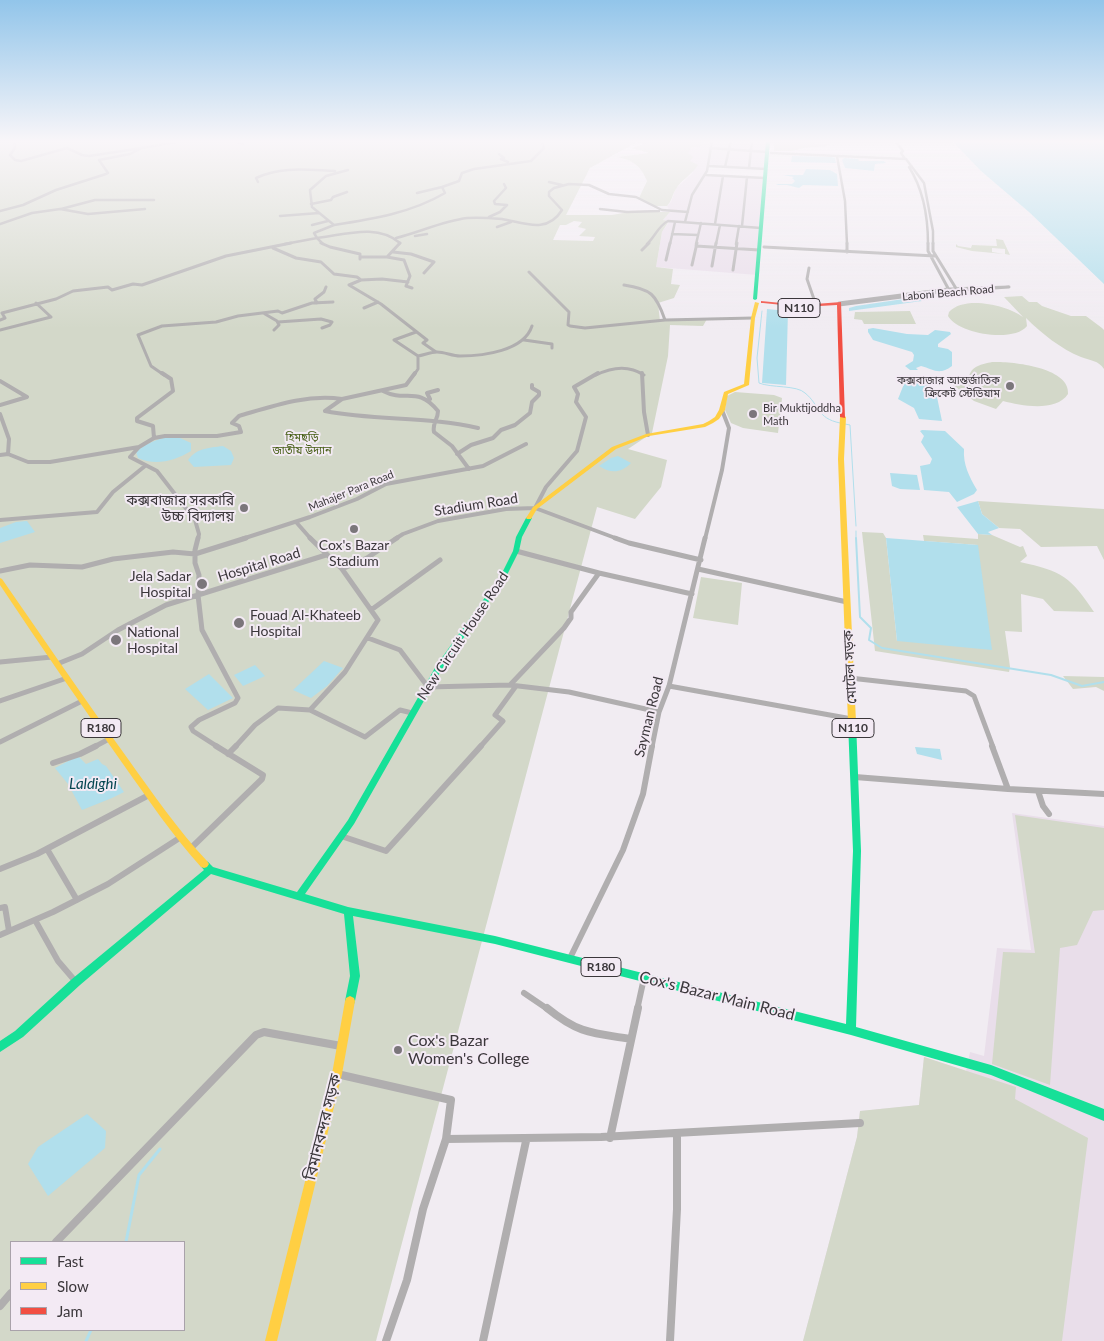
<!DOCTYPE html>
<meta charset="utf-8">
<style>
body{margin:0}
#map{position:relative;width:1104px;height:1341px;overflow:hidden;background:#f1ecf2;font-family:Lato,sans-serif}
canvas{display:block}
.legend{position:absolute;left:10px;top:1241px;width:175px;height:90px;box-sizing:border-box;background:#f3eaf4;border:1px solid #a9a2aa;margin:0;padding:6px 9px;list-style:none;font-size:15px;color:#3b373b}
.legend li{display:flex;align-items:center;gap:10px;height:25px}
.legend b{width:25px;border:1px solid #a9a2aa}
</style>
<div id="map">
<canvas width="1104" height="1341"></canvas>
<ul class="legend">
<li><b style="height:6px;background:#16e098"></b>Fast</li>
<li><b style="height:6px;background:#ffcf43"></b>Slow</li>
<li><b style="height:6px;background:#f24e42"></b>Jam</li>
</ul>
</div>
<script>
const c = document.querySelector('canvas').getContext('2d');
c.lineJoin = 'round';
function fillPath(path, color) {
  c.fillStyle = color;
  c.fill(path, 'evenodd');
}
function stroke(path, color, width, dash) {
  c.strokeStyle = color;
  c.lineWidth = width;
  c.lineCap = dash ? 'butt' : 'round';
  c.setLineDash(dash || []);
  c.stroke(path);
}
function write(font, color, halo, rows, align = 'center') {
  c.font = font + ' Lato,"Noto Sans Bengali",sans-serif';
  c.lineWidth = 4;
  c.setLineDash([]);
  c.textBaseline = 'middle';
  c.strokeStyle = halo;
  c.fillStyle = color;
  for (const [text, x, y, turn = 0] of rows) {
    c.save();
    c.translate(x, y);
    c.rotate((+turn || 0) * Math.PI / 180);
    c.textAlign = isNaN(turn) ? turn : align;
    if (halo) c.strokeText(text, 0, 0);
    c.fillText(text, 0, 0);
    c.restore();
  }
}
fillPath(new Path2D(`
 M701,141H769L767,169L708,166L705,174L766,178L757,275L656,267L662,232L669,222L663,220L670,212L667,206L671,202L676,188L693,173L688,153L691,148L701,146Z
 M1012,813L1104,826V1341H803L857,1137L860,1111L919,1105L924,1057L966,1071L970,1052L984,1056L997,948L1031,950Z`), '#e9deea');
fillPath(new Path2D(`
 M0,141H701V146L691,148L688,153L693,157L690,161L698,165C692,175 681,180 676,189C672,195 672,201 667,206H653L639,198L647,181C641,166 633,160 617,157L649,153L632,148L646,143L645,141H639L590,168L566,215H612L629,212H670L663,220L669,221L662,232L656,267L673,269L671,284L680,285L674,298L658,303L660,321L707,319L703,326L670,325L668,356L652,433L628,449L667,460L661,487L635,519L597,507L376,1341H0ZM574,221L582,222L578,227L586,229L579,236L595,237L593,241L553,240L560,225H566ZM11,1242H184V1330H11Z
 M774,141H811L815,144H829L827,146L803,148L792,151H774Z
 M996,239L1003,240L1010,255L1005,254V249L992,248V252L1004,254L972,251L956,247V244L958,246L971,248L972,245L997,246Z
 M1022,296L1029,302H1037L1042,306L1071,316H1086L1102,328L1104,330V369C1098,360 1091,361 1081,357C1061,349 1041,333 1026,318L1027,326C1014,343 958,334 948,316L949,312C964,295 1007,305 1023,317L1004,297Z
 M910,311L916,324H864L862,320L854,319L855,312Z
 M992,362C1010,361 1071,367 1068,394C1056,412 1022,406 1003,401L996,409L974,401L953,385L971,384L969,377C971,366 982,364 992,362Z
 M735,392L774,395L782,398L778,433L743,428L731,423L725,410L727,396Z
 M978,501L1104,509V560L1097,546L1041,547L1020,529L999,528L982,514Z
 M862,532L883,533L886,538L897,641L978,545L924,541L923,535L978,539V534L992,535L1020,547L1023,546L1027,556L1020,562C1062,571 1071,577 1094,612L1054,611L1043,599L1021,594L1022,632L1005,631L1010,667L1009,672L875,651Z
 M701,577L742,583L738,625L693,618Z
 M1063,676L1104,677V691L1096,687L1073,689Z
 M1015,815L1104,828V910L1093,911L1077,945L1060,948L1050,1085L992,1064L1003,952L1035,953Z
 M924,1057L1016,1087L1015,1099L1088,1138L1062,1341H803L857,1137L860,1111L919,1105Z`), '#d3d8c9');
fillPath(new Path2D(`
 M952,141H1104V284L1029,212L981,171Z
 M792,156L832,157L835,158L836,163L791,162Z
 M844,158L858,159L859,161H884L886,163L875,164L874,171L845,168L842,160Z
 M806,169L830,170L837,174L838,186L803,185L799,188L787,185H776L778,184H792L795,181L792,178L794,177L783,175H803Z
 M917,297L922,301L849,311V308L856,306Z
 M767,309L788,311L786,385L762,383Z
 M873,328L907,334L928,335L935,330L950,332L951,334L938,344V347L948,349L952,352V366C939,376 933,369 921,366L916,368L918,370H910L905,366L913,361L914,355L912,352L873,340L868,332V329Z
 M906,379H925L937,397L942,421L919,419L914,408L898,399Z
 M922,430L945,431L964,449C963,465 969,476 977,490L974,494L957,502L949,492L924,490L920,466L930,464L932,459L921,442L924,436L920,431Z
 M167,437L180,438L191,443V451C175,461 155,466 138,458L136,452C145,444 155,440 167,437Z
 M223,446L231,451L234,458L231,465L194,467L188,460C197,448 208,448 223,446Z
 M618,456L631,463C621,473 611,474 599,466L611,458Z
 M890,473L917,475L920,490L900,489L892,486Z
 M978,501L982,514L999,528L988,532L992,535L978,534L957,507Z
 M27,521L35,532L0,543V528L16,522Z
 M886,538L978,545L992,650L897,641Z
 M324,661L343,668L327,686L311,698L293,690Z
 M255,665L265,676L243,686L234,675Z
 M209,674L233,698L208,710L185,689Z
 M915,747L940,749L942,760L917,754Z
 M78,756L86,764L98,759L102,764L106,766L124,792L112,798L82,810L68,784L55,768Z
 M87,1114L106,1131L105,1148L48,1196L28,1164L38,1147Z`), '#b1dfec');
stroke(new Path2D(`
 M762,311L757,358L759,383C771,388 797,385 805,393C820,405 816,418 840,423
 M845,424L850,425L856,526
 M856,531V539`), '#b1dfec', 1);
stroke(new Path2D(`
 M856,538L860,617L871,628L869,640L882,648L1051,675L1082,686L1104,682`), '#b1dfec', 2);
stroke(new Path2D(`
 M126,1242L139,1175L160,1149
 M86,1341L91,1330`), '#b1dfec', 3);
stroke(new Path2D(`
 M234,141L243,144
 M895,141L903,151L901,153L905,159
 M142,148L182,141
 M710,148L767,152
 M771,153L906,159L924,183L933,231V244
 M499,154L504,158L501,159L508,162
 M837,156L845,201L847,244
 M709,166L766,169
 M725,167L731,141
 M909,167C923,189 928,218 928,244
 M749,168L752,141
 M706,175L765,178
 M258,182L256,178C281,166 308,170 335,171
 M549,182L562,185
 M504,184L506,188L494,201L495,204L507,205
 M417,193L442,187
 M311,204L331,200L333,197L347,192
 M61,209L95,200H154
 M600,209L627,212L659,211
 M0,211L23,205L56,190L106,174L108,173L99,160L130,154L142,148L89,156L82,155L67,148L21,161L15,160L10,155L15,148L14,141
 M280,216L319,213
 M489,217L500,212L507,205
 M685,222L692,195L707,171L712,141
 M0,224L32,213L60,209L88,214L145,209
 M715,224L723,176
 M312,225L328,221
 M334,225C373,219 411,213 445,193L442,187L459,181L462,173L474,169L531,161L544,148L541,141
 M742,226L747,177
 M497,227L511,222
 M672,234L698,235
 M415,236L427,234
 M317,238C344,235 377,223 400,243L399,244
 M317,238L323,244
 M396,238C420,232 443,221 467,218C479,217 491,218 502,219C525,223 547,234 562,210L549,196V192L554,188L569,184L589,185L609,194L636,197L662,210L688,212
 M285,244L317,238L314,233L334,225L312,207L310,190L326,176L348,170
 M647,244C655,237 658,226 668,221L761,228
 M670,244L675,222
 M696,244L701,223
 M716,244L720,225
 M736,244L739,226`), '#b0aeaf', 2.5);
stroke(new Path2D(`
 M321,243L330,247L360,254V259
 M847,243V252
 M928,243V251L949,290
 M933,243V251L957,290
 M696,246L759,250
 M764,247L935,256
 M273,248L296,258L321,262L334,274L357,277L361,280L382,279L408,282
 M642,250L649,243
 M393,252L411,254L434,262L424,273
 M361,257H387L404,260L410,276L406,286L412,288
 M387,257L400,243
 M666,260L670,243
 M692,265L697,243
 M712,266L716,243
 M809,268L807,279L816,305
 M733,270L737,243
 M529,272L569,312L568,325L570,326L585,328L665,320
 M361,280L349,285L381,304L427,340L423,343L436,352
 M624,285C651,289 656,294 665,320L753,318
 M317,303L315,299L324,292L326,287
 M839,303L948,289L1009,287L949,291L839,305
 M364,308L378,302
 M265,314L277,321L279,325L274,330
 M0,320L5,318L2,313L56,299L73,291L108,287L112,290L133,284L142,285L226,256L291,243
 M278,322L321,319L332,322L330,325L322,328
 M0,330L51,317L36,303
 M416,332L394,340L418,356
 M524,340L552,344V348
 M164,375L151,366L138,335L162,326L216,322L238,316L278,311L282,313L312,303L333,302
 M414,375L418,369V356C424,355 431,352 437,352C445,352 452,356 460,356C483,356 524,351 532,326
 M596,375C612,367 629,365 644,375`), '#b0aeaf', 3);
stroke(new Path2D(`
 M642,373L644,412L648,435
 M0,381L27,397L0,405
 M383,391C406,403 417,385 438,411C438,420 432,423 434,432L452,446L469,469
 M342,399L406,385L415,373
 M430,399L427,393L438,390
 M325,411C376,421 428,416 478,428
 M0,414L9,439L8,454
 M154,438L165,436H217L241,432L239,426L232,423L239,416C273,406 306,394 342,399L325,411
 M139,447L130,457L157,471L195,520L199,534L198,539
 M457,454L471,445L493,438L501,430L515,425L530,413L532,402L539,395V392L532,388V385
 M0,455L8,454L28,462H50L139,447L154,438L153,426L137,421V418L173,391L171,379L162,373
 M535,508L546,487L577,451L586,417L576,402L578,394L574,387L598,373
 M0,520L97,512L113,492L145,466
 M296,522L311,539
 M242,539L310,517L357,499L386,484L483,466L526,444
 M395,539L403,534L438,521L506,509L535,508L618,539
 M705,539L722,470L729,428L722,410`), '#b0aeaf', 4);
stroke(new Path2D(`
 M198,538L195,550V563L199,575L198,595L202,630L238,698L235,703L199,720L191,727L193,731L218,747
 M615,538L629,543L701,560
 M342,569L367,558L397,538
 M698,569L847,602
 M0,571L30,565L82,567L113,559L173,552L195,554L246,538
 M599,573L692,594
 M371,610L440,560
 M368,638L400,650L428,687L510,685L569,692L659,712
 M0,662L52,657
 M57,664L82,654L118,630L166,605L326,555
 M850,678L966,691L974,696L993,747
 M510,685L564,628L571,618V612L599,573L516,551
 M669,686L852,719
 M0,701L67,678
 M310,710L345,672L378,620L342,569L310,538
 M0,742L82,701
 M94,747L109,739
 M235,747L255,725L278,708L310,710L365,737L400,710L412,713
 M480,747L503,721L495,715L516,686
 M652,747L659,712L669,686L705,538`), '#b0aeaf', 5);
stroke(new Path2D(`
 M228,754L236,746
 M53,763L80,754L96,746
 M855,777L1008,789L992,746
 M1008,789L1104,794
 M1038,791L1043,806L1049,814
 M341,836L386,851L481,746
 M47,849L77,900
 M190,849L262,779L263,775L216,746
 M0,869L37,854L149,795
 M0,908L5,907L9,931
 M35,920L58,961L76,982
 M0,935L53,912L108,884L181,837
 M570,958L623,850L643,794L652,746
 M524,993L549,1010
 M637,1010L644,978`), '#b0aeaf', 6);
stroke(new Path2D(`
 M547,1008C579,1034 592,1033 631,1039
 M337,1074L451,1100L446,1139L423,1209L407,1280L386,1341
 M610,1138L638,1008
 M446,1139L601,1137L860,1123
 M56,1242L256,1035L264,1032L341,1046
 M0,1306L11,1293
 M483,1341L526,1141
 M670,1341L677,1209V1134`), '#b0aeaf', 8);
fillPath(new Path2D(`
 M766,141H770L757,299L755,300L753,299Z
 M529,516L532,518L522,537L519,551L507,575L442,669L354,824L305,894L348,907L495,936L846,1024L853,851L848,722L849,720H855L856,722L861,851L856,1027L991,1065L1104,1109V1121L991,1075L851,1035L495,944L353,916L360,976L355,1001L354,1004L350,1006L346,1004L345,1001L350,976L344,914L211,874L80,985L23,1037L0,1052V1041L15,1031L72,979L204,870L199,864L201,861C207,859 209,863 213,867L297,892L348,820L436,666L501,575L513,551L516,537L526,518Z`), '#16e098');
fillPath(new Path2D(`
 M755,302L759,303L755,318L749,385L728,394L725,410L719,419L713,423L705,427L649,436L616,449L537,509L531,519H527L526,518L533,507L612,447L646,434L703,424L709,421L715,417L719,410L724,392L744,384L751,318Z
 M843,415L846,417L844,459L856,722L855,724H849L848,722L838,459L840,417Z
 M0,578L2,579C44,639 85,700 128,759C153,794 178,830 207,861L209,864L207,867L204,868L201,867C172,835 148,799 123,764C81,705 40,645 0,585Z
 M350,996L354,998L355,1001L342,1074L277,1341H265L332,1074L345,1001L346,998Z`), '#ffcf43');
fillPath(new Path2D(`
 M761,301L802,305L841,302L845,418L840,417L837,305L802,307L763,303H761Z`), '#f24e42');
const sky = c.createLinearGradient(0, 0, 0, 329);
sky.addColorStop(0, '#92c5ea');
sky.addColorStop(0.43, '#f9f6f9');
sky.addColorStop(1, '#f9f6f900');
c.fillStyle = sky;
c.fillRect(0, 0, 1104, 329);
for (const [x, y, r, color] of [
 [1010,386,5,"#7b767b"],
 [753,414,5,"#7b767b"],
 [244,508,5,"#7b767b"],
 [354,529,5,"#7b767b"],
 [202,584,6,"#7b767b"],
 [239,623,6,"#7b767b"],
 [116,640,6,"#7b767b"],
 [398,1050,5,"#7b767b"]
]) {
  const dot = new Path2D();
  dot.arc(x, y, r, 0, 2 * Math.PI);
  c.fillStyle = color;
  c.fill(dot);
  stroke(dot, '#f3eaf4', 2);
}
write('11px', '#3b373b', '#f3eaf4', [
 ["Laboni Beach Road",948,293,-5],
 ["Mahajer Para Road",351,491,-22]
]);
write('11px', '#3b373b', '#f3eaf4', [
 ["কক্সবাজার আন্তর্জাতিক",1000,380],
 ["ক্রিকেট স্টেডিয়াম",1000,393],
 ["Bir Muktijoddha",763,408,"left"],
 ["Math",763,421,"left"]
], 'right');
write('11px', '#465e15', '#f3eaf4', [
 ["হিমছড়ি",302,437],
 ["জাতীয় উদ্যান",302,450]
]);
for (const [x, y, w] of [
 [799,308,42],
 [101,728,40],
 [853,728,42],
 [601,967,40]
]) {
  const box = new Path2D();
  box.roundRect(x - w / 2, y - 9.5, w, 19, 4);
  c.fillStyle = '#f3eaf4';
  c.fill(box);
  stroke(box, '#3b373b', 1);
}
write('bold 12px', '#3b373b', null, [
 ["N110",799,308],
 ["R180",101,728],
 ["N110",853,728],
 ["R180",601,967]
]);
write('14px', '#3b373b', '#f3eaf4', [
 ["কক্সবাজার সরকারি",234,500],
 ["উচ্চ বিদ্যালয়",234,516],
 ["Cox's Bazar",354,545,"center"],
 ["Stadium",354,561,"center"],
 ["Jela Sadar",191,576],
 ["Hospital",191,592],
 ["Fouad Al-Khateeb",250,615,"left"],
 ["Hospital",250,631,"left"],
 ["National",127,632,"left"],
 ["Hospital",127,648,"left"]
], 'right');
write('14px', '#3b373b', '#f3eaf4', [
 ["Stadium Road",476,505,-9],
 ["Hospital Road",259,565,-17],
 ["New Circuit House Road",463,636,-56],
 ["মোটেল সড়ক",850,667,-93],
 ["Sayman Road",649,717,-76]
]);
write('italic 15px', '#044550', '#f3eaf4', [
 ["Laldighi",93,784]
]);
write('16px', '#3b373b', '#f3eaf4', [
 ["Cox's Bazar Main Road",717,996,14],
 ["বিমানবন্দর সড়ক",323,1127,-76]
]);
write('16px', '#3b373b', '#f3eaf4', [
 ["Cox's Bazar",408,1041],
 ["Women's College",408,1059]
], 'left');
</script>
